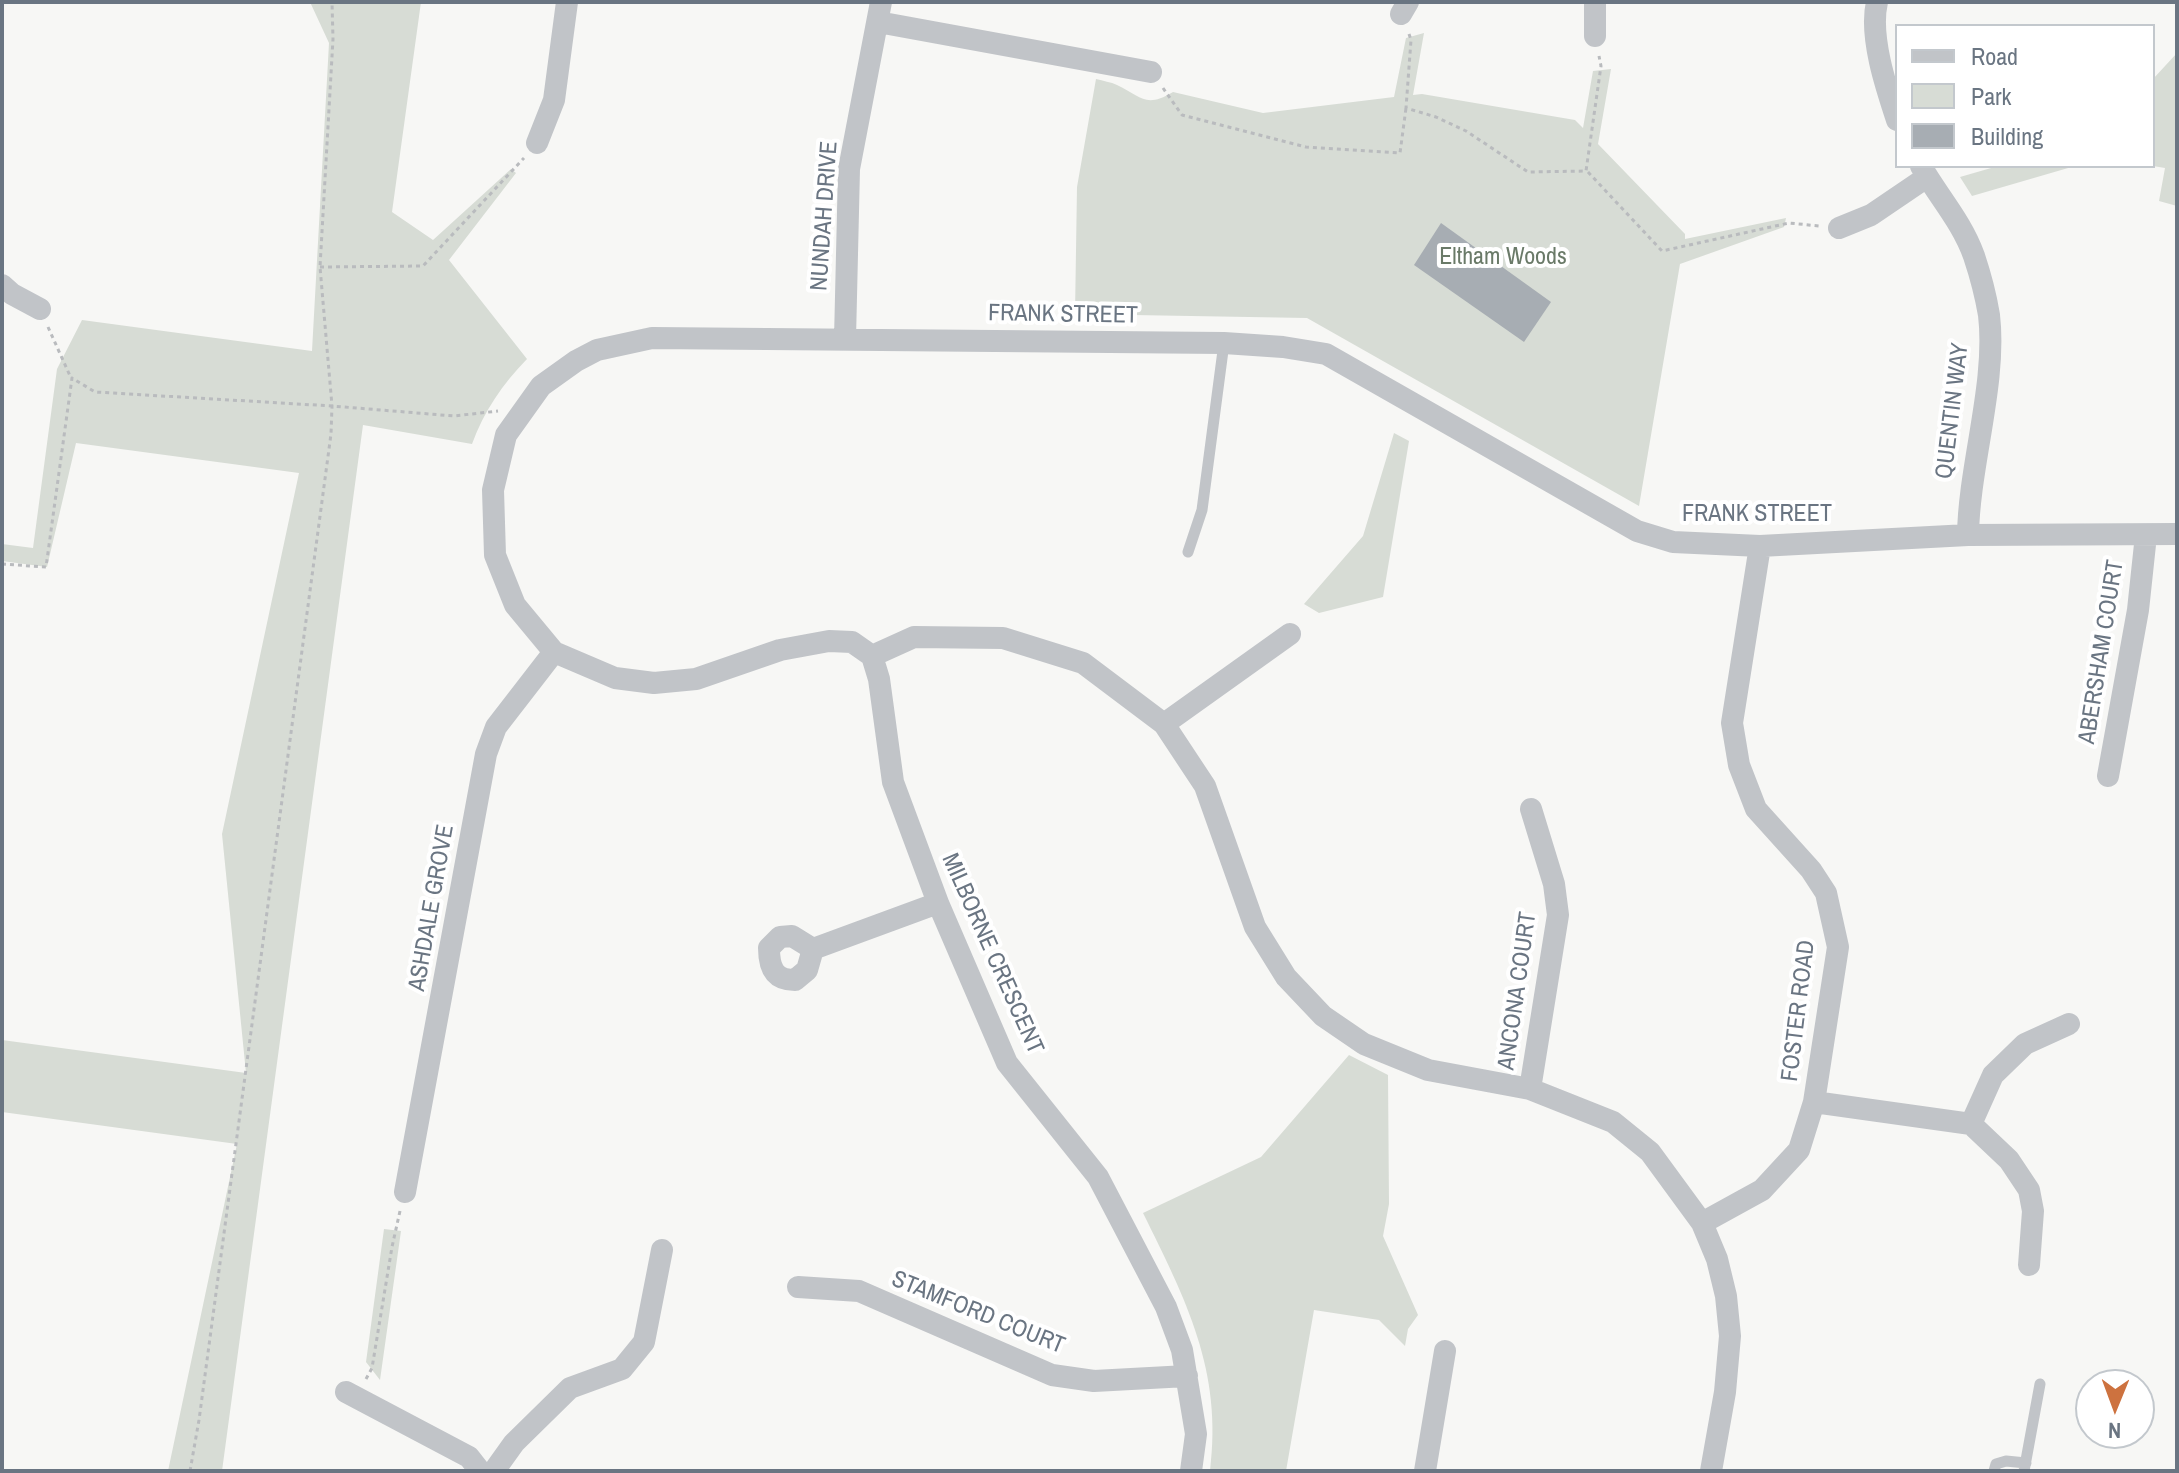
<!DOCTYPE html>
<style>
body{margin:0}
#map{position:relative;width:2179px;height:1473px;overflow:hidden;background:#f7f7f5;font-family:"Archivo Narrow",sans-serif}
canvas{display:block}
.frame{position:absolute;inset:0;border:4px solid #6a7582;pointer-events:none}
.legend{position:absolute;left:1895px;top:24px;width:260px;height:144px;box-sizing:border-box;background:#fff;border:2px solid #c3c8cd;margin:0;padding:10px 14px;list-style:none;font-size:24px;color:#6a7582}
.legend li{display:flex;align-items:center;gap:16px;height:40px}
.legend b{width:40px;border:2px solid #c3c8cd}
.north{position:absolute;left:2075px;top:1369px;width:80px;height:80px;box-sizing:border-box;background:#fff;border:2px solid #c3c8cd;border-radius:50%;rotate:181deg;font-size:22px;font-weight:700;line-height:32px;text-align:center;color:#6a7582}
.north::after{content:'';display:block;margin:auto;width:28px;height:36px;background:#cd723f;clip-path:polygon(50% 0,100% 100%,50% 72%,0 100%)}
</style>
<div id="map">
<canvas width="2179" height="1473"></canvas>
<div class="frame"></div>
<ul class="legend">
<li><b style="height:10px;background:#c1c4c8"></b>Road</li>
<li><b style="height:22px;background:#d7dcd5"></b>Park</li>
<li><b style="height:22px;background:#a7adb3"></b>Building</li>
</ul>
<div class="north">N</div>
</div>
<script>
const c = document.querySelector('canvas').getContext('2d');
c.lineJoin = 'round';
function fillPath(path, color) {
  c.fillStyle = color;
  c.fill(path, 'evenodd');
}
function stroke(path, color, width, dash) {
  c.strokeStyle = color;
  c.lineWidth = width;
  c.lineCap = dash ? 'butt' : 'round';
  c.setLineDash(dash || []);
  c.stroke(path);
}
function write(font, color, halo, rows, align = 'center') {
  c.font = font + ' "Archivo Narrow",sans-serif';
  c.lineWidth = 8;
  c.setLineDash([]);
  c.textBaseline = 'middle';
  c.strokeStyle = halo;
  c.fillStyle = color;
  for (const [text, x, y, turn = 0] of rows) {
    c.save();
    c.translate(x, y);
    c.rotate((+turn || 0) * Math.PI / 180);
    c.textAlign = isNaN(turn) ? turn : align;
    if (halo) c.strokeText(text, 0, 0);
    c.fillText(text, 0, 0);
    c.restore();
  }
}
fillPath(new Path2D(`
 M310,2H421L392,212L433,240L511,169L516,173L449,260L527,359C502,385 484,411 472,444L363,425L222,1471H168L237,1144L2,1112V1040L246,1073L222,834L299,473L76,443L47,567L2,561V544L33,548L57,369L82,320L312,351L329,43Z
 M1424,33L1413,95L1422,94L1575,120L1583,128L1593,71L1611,69L1598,144L1685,234V239L1786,218L1784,227L1680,264L1639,506L1307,318L1075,314L1077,187L1096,79C1103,81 1111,82 1117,85C1141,96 1145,109 1173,92L1263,113L1394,97L1406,38Z
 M2177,53V206L2159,201L2165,168L2153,166V79Z
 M1998,166H2075L1972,196L1960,177Z
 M1394,433L1409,441L1383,597L1319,613L1304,604L1363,536Z
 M1349,1055L1388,1075L1389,1204L1383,1236L1418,1315L1408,1329L1405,1346L1379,1320L1314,1310L1286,1471H1210C1223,1371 1186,1300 1143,1213L1261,1157Z
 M384,1229L401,1231L380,1380L366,1362Z`), '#d7dcd5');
fillPath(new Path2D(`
 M1441,223L1551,302L1524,342L1414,265Z`), '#a7adb3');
stroke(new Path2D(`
 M1409,34L1411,40L1406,108L1436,117L1466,131L1528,172L1586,171L1601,66L1599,56
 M1163,88L1182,115L1306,147L1400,153L1406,108
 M1588,172L1662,251L1789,223L1819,226
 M320,267L423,266L524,158
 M48,327L71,378
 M2,564L46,567L72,378L95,392L332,406L454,416L498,411
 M366,1379L372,1368L392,1247L400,1211
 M190,1471L199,1420L331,434L332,406L320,267L333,39L332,2`), '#b9bbbe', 3, [4, 4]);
stroke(new Path2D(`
 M1188,552L1202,510L1224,343
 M1994,1471L1996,1464L2006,1461L2026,1463
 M2024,1471L2040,1384`), '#c1c4c8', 11);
stroke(new Path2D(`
 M1595,2V36
 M1877,2C1869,36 1886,87 1897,120
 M1401,14L1408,2
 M878,22L1151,72
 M537,143L554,100L567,2
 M1921,166C1938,196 1962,222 1974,256C1980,274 1986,297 1989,315C1997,383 1969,465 1968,535
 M1839,228L1871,215L1927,177
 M2,285L12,294L40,309
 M845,339L849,169L881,2
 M872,656L852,642L829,641L780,650L696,679L654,683L615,678L554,652L515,605L495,555L493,490L506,435L541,386L576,361L597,350L652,338L1224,343L1283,347L1326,354L1637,531L1673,542L1760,546L1968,535L2177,534
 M872,656L914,637L1003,638L1083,663L1164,724L1205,786L1255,927L1286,977L1323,1016L1364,1044L1428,1070L1530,1089L1613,1122L1650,1152L1702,1223L1717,1259L1726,1296L1730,1336L1725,1392L1711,1471
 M872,656L879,679L893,782L938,903L1007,1063L1098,1177L1166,1307L1182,1350L1196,1434L1191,1471
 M1164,724L1290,634
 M2108,776L2138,610L2146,535
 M792,936L813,949L807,970L795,980C774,980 769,968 769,948L780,937Z
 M813,949L938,903
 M1530,1089L1558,915L1554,884L1531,809
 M1814,1102L1971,1124L2009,1160L2029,1190L2033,1211L2029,1265
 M1971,1124L1993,1075L2025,1044L2069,1024
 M405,1192L486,754L496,727L554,652
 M1702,1223L1762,1190L1799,1150L1814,1102L1838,947L1826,893L1811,870L1756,809L1739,765L1732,723L1760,546
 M798,1287L859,1291L1052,1375L1094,1381L1187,1376
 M346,1392L469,1457L480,1471
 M494,1471L514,1443L570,1388L622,1369L644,1342L662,1250
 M1425,1471L1445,1351`), '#c1c4c8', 22);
write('24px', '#6a7582', '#fff', [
 ["NUNDAH DRIVE",825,216,-86],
 ["FRANK STREET",1063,315,1],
 ["QUENTIN WAY",1953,411,-83],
 ["FRANK STREET",1757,515],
 ["ABERSHAM COURT",2102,652,-81],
 ["ASHDALE GROVE",432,908,-80],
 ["MILBORNE CRESCENT",992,954,66],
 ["ANCONA COURT",1518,991,-82],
 ["FOSTER ROAD",1799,1011,-83],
 ["STAMFORD COURT",978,1313,22]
]);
write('24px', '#6a7a68', '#fff', [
 ["Eltham Woods",1503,258]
]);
</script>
